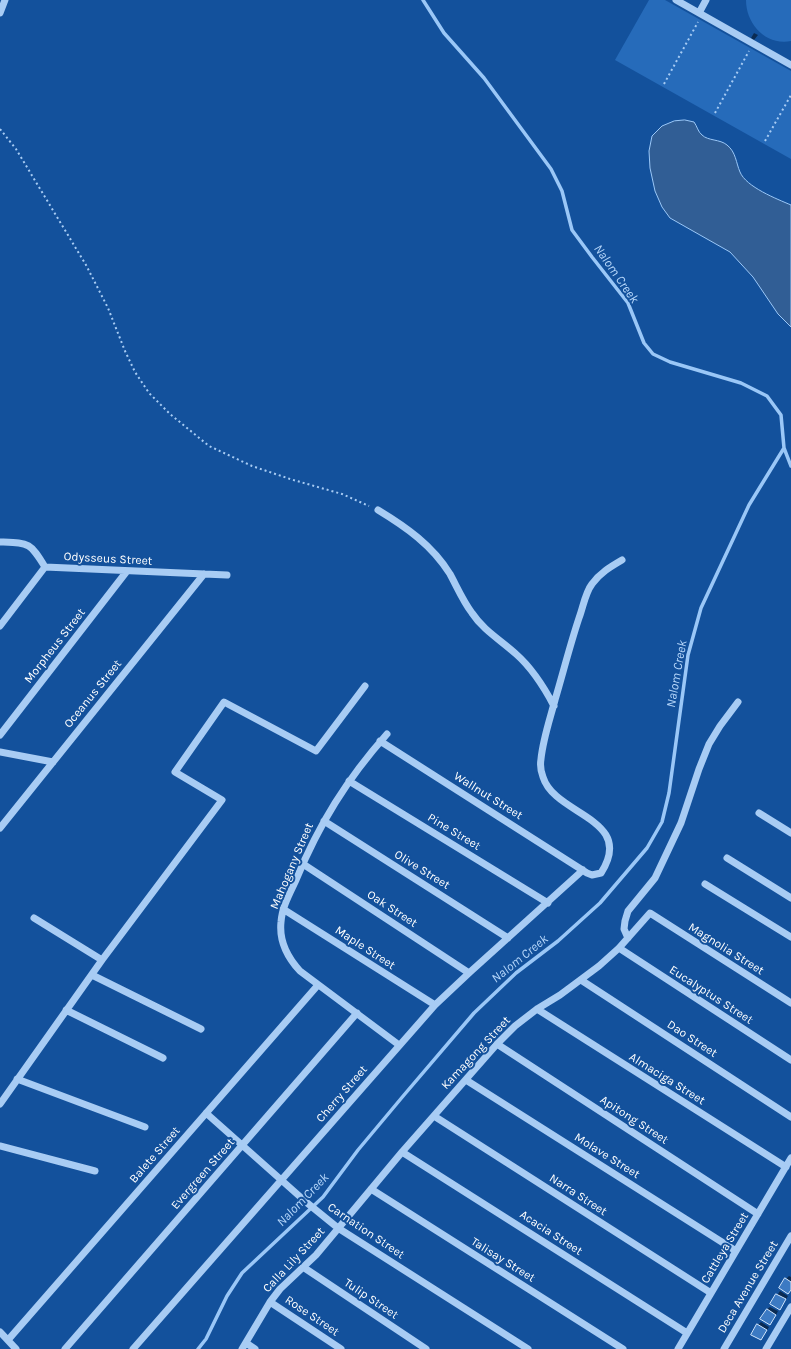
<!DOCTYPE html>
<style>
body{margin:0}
canvas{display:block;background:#13519c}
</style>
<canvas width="791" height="1349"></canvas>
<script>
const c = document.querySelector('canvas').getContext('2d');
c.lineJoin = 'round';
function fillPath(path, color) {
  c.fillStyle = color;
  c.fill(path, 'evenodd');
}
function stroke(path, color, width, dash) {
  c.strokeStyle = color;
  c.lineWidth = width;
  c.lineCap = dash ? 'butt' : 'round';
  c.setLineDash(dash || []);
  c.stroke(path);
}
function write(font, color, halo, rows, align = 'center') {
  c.font = font + ' Karla,sans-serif';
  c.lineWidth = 4;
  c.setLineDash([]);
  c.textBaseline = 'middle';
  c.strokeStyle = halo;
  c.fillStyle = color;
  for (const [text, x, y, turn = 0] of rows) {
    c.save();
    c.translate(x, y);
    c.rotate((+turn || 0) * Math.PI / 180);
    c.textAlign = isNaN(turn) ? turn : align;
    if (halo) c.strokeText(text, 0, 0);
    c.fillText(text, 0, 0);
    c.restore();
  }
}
fillPath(new Path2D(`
 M649,0H665L791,71V159L615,60Z
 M746,0H791V41C766,46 746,24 746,0Z`), '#266bba');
const water = new Path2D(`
 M685,120L694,122C697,126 698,132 702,135C708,141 720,139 727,145C736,152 736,163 740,172C746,187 777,199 791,205V327L778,314L753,277L730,252L670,218L662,207L655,191L650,168L649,151L652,136L662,126L674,121Z`);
fillPath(water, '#315e95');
stroke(water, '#9ac7f7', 1);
fillPath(new Path2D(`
 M754,33L758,35L754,40L751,38Z
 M789,1276L791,1277V1290L788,1293L786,1279Z
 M780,1291L788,1296L782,1306L771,1304Z
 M770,1307L778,1311L773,1321L767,1309Z
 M761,1322L769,1327L761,1339L758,1325Z`), '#0007');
stroke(new Path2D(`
 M784,448L791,466
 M198,1349L206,1339L227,1296L242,1273L323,1197L358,1150L404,1095L474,1013L516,973L558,941L600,903L647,848L662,822L669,793L688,655L701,608L749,505L784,448L781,415L767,396L741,383L670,362L653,354L644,343L628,303L592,257L572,230L562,191L551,169L484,78L444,33L423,0`), '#9ac7f7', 3.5);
const building = new Path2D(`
 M785,1278L791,1282V1290L788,1294L779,1288Z
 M776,1294L786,1299L780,1310L770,1304Z
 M767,1309L776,1315L770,1325L760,1319Z
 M757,1324L767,1330L761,1340L751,1335Z`);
fillPath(building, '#3c7ac3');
stroke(building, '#d1e6fd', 1);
stroke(new Path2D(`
 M664,84L698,22
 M715,113L749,51
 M0,129L16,149L86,265L108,308L125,351L135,372L149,393L170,414L209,446L252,466L290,479L342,494L369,506
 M765,141L791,95`), '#a8ccf4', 2, [2, 3]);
stroke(new Path2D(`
 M676,0L791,65
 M0,13L5,0
 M699,13L706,0
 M378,510C406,527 432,545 450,574C457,587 463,601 472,613C483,630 502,641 516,654C533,669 544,687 554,706
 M0,542C29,543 30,542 45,567
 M45,567L227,575
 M0,626L45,567
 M387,734C347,779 319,824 296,880C290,893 282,907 281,922C279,941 288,958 300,971L399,1045
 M0,735L127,571
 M380,741L587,873L592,875L601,873C636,818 555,816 543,777C541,772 540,765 541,759C543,739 550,719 555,700C563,673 570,645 579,618C583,608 585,593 592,584C600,573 610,567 622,560
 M0,752L53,762
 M349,781L548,903
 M759,813L791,833
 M324,821L508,938
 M0,828L204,574
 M727,858L791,898
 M303,864L469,973
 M705,884L791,937
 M283,909L435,1005
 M34,918L102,960
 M628,938L624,929L625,921L628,911L655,878L681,823L699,769L709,744L720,726L738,702
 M619,948L791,1060
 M92,975L201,1029
 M581,980L791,1117
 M537,1009L786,1167
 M66,1010L163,1058
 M497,1044L758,1214
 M17,1079L145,1127
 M466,1080L736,1251
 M0,1104L102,960L222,800L175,772L224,702L316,751L365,686
 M206,1113L306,1202L338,1228L528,1349
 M434,1116L711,1293
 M0,1146L95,1171
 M402,1152L687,1333
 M371,1189L623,1349
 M303,1267L426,1349
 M270,1302L341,1349
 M0,1332L16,1349
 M8,1340L318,985
 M246,1343L255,1349
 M65,1349L357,1013
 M133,1349L435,1005L469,973L583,870
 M242,1349L270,1302L280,1289L316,1255L402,1152L497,1044L515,1026L537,1009L560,995L599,966L619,948L650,913L791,1003
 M678,1349L791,1158
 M724,1349L791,1236
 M766,1349L791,1307`), '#a8ccf4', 7);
write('12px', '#fff', '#13519c', [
 ["Odysseus Street",108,559,3],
 ["Morpheus Street",55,646,-52],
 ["Oceanus Street",93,694,-51],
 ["Wallnut Street",488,796,32],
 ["Pine Street",454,832,31],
 ["Mahogany Street",292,866,-67],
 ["Olive Street",422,870,32],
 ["Oak Street",392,909,33],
 ["Maple Street",365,948,33],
 ["Magnolia Street",726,949,32],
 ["Eucalyptus Street",711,995,33],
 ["Dao Street",692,1039,33],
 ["Kamagong Street",476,1053,-47],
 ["Almaciga Street",667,1079,32],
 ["Cherry Street",342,1094,-49],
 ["Apitong Street",634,1120,33],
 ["Balete Street",155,1155,-49],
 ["Molave Street",607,1156,32],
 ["Evergreen Street",203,1174,-49],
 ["Narra Street",578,1195,33],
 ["Carnation Street",366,1231,34],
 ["Acacia Street",551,1233,33],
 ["Cattleya Street",725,1248,-59],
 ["Calla Lily Street",294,1260,-47],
 ["Talisay Street",503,1260,32],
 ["Deca Avenue Street",748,1287,-59],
 ["Tulip Street",371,1299,34],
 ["Rose Street",312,1316,34]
]);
write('italic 13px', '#b5d6fa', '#13519c', [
 ["Nalom Creek",616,274,55],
 ["Nalom Creek",677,674,-80],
 ["Nalom Creek",520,959,-39],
 ["Nalom Creek",303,1200,-46]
]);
</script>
